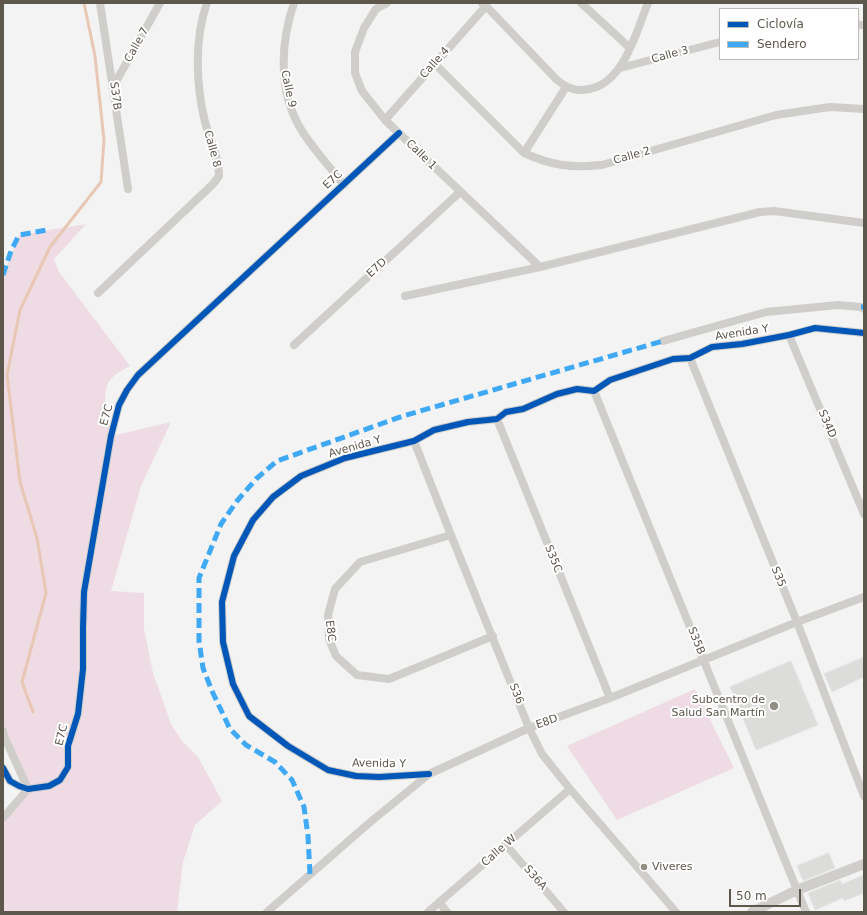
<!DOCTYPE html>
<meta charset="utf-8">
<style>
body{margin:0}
#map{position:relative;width:867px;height:915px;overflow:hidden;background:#f3f3f3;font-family:"DejaVu Sans",sans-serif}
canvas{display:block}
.frame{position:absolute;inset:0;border:4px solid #5d574c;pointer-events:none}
.legend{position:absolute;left:719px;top:8px;width:140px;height:52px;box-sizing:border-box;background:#fff;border:1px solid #bebcb7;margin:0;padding:5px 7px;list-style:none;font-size:12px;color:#5d574c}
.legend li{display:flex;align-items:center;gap:8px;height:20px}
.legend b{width:20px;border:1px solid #bebcb7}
.scale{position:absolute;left:729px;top:889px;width:72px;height:18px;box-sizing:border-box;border:2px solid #5d574c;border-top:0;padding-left:5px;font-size:12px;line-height:14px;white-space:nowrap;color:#5d574c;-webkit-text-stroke:3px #fff;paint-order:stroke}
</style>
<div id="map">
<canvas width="867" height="915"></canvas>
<div class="frame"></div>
<ul class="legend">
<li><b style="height:5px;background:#0057b8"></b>Ciclovía</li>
<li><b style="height:5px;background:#3fa9f5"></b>Sendero</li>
</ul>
<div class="scale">50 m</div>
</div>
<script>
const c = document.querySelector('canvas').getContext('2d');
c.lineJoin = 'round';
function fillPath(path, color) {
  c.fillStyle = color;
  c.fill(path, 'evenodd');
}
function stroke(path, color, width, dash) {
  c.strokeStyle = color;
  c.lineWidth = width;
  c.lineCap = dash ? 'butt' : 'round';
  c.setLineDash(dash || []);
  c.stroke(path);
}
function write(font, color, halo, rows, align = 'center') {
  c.font = font + ' "DejaVu Sans",sans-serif';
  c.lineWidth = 4;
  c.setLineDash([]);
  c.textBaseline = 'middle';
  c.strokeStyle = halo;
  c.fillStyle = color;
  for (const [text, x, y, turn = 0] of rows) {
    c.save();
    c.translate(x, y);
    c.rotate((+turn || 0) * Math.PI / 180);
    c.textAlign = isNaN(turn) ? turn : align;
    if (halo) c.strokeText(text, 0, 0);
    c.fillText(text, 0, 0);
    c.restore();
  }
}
fillPath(new Path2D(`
 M86,224L54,259L59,272L130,366C109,377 103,383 106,408C108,417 107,421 113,429L112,436L171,422L141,486L111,591L144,593V629L153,673L171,724L182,741L198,757L222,801L195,825L183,862L177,912H3V818L28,789L3,731V276L19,235Z
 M695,689L734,768L617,820L567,746Z`), '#efdbe3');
stroke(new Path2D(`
 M33,712L22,682L46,593L37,538L20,482L7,375L20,310L50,247L101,182L104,140L95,56L84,3`), '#e8c8b4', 3);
const building = new Path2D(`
 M864,657V677L832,692L824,674Z
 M791,661L818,725L756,750L730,687Z
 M829,853L835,868L803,881L797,866Z
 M864,875V893L844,901L843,898L815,910L808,893L840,880L842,884Z`);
fillPath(building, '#dcdcdb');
stroke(building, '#e5e5e5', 1);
stroke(new Path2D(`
 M100,3L128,189
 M294,3C280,44 278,93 302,131C314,150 330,167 344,185
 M387,3L376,9L364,28L355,52V73L362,91L385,120L540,267
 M482,3L486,6L557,80C567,88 576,92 589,89C624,83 636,32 648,3
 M581,3L630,48
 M858,25H864
 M435,64L524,153C553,166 571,168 602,165L776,115L830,107L864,109
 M620,68L720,42
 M113,87L160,3
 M385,120L486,6
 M524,153L566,87
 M98,293L213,184L219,176C219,158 210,139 205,122C196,85 194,39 207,3
 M405,296L540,267L760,212L774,211L864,223
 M789,335L864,514
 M663,341L766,312L838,305L861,307L864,309
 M294,345L460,192
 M690,358L797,622L864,796
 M594,391L806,912
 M497,419L610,698
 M414,441L451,535L529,728L542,754L570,789L676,912
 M451,535L360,562L335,589L328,615L329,639L336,656L357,675L389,679L493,636
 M3,731L4,736L28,789
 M3,768L10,781L19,786L28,789L49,786L60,780L68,767V746L78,714L83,669V628L84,592L111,436L119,405L127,390L138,375L399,133
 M429,774L379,777L356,776L328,770L288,746L249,716L233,684L223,642L222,602L234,556L253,520L273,497L301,476L345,458L414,441L434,430L468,422L497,419L506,412L523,409L557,394L577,389L594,391L610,380L673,359L690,358L712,347L742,344L789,335L815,328L864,333
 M3,818L28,789
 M506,845L564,912
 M439,902L447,912
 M267,912L368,824L429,774L529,728L610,698L797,622L864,597
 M428,912L570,789`), '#cfcecb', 8);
stroke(new Path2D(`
 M752,912L797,890L864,864`), '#cfcecb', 10);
stroke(new Path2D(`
 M3,275L11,251L19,235L47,230
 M861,307H864
 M310,874L308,836L304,807L292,780L275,762L246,745L230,729L212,691L203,668L199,641V578L221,524L237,501L256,479L277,461L403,416L663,341`), '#3fa9f5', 5, [10, 5]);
stroke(new Path2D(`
 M3,768L10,781L19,786L28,789L49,786L60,780L68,767V746L78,714L83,669V628L84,592L111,436L119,405L127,390L138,375L399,133
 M429,774L379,777L356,776L328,770L288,746L249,716L233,684L223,642L222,602L234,556L253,520L273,497L301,476L345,458L414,441L434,430L468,422L497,419L506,412L523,409L557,394L577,389L594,391L610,380L673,359L690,358L712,347L742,344L789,335L815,328L864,333`), '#0057b8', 6);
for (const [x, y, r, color] of [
 [774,706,5,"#928e86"],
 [644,867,4,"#928e86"]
]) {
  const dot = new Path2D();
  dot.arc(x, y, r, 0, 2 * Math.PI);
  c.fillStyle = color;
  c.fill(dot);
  stroke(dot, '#fff', 1.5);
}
write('11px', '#5d574c', '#fff', [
 ["Calle 7",137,45,-61],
 ["Calle 3",670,55,-15],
 ["Calle 4",435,63,-48],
 ["Calle 9",288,89,78],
 ["S37B",115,96,82],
 ["Calle 8",212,149,75],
 ["Calle 1",421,155,44],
 ["Calle 2",632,156,-16],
 ["E7C",333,180,-43],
 ["E7D",377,268,-43],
 ["Avenida Y",742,333,-9],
 ["E7C",107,415,-74],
 ["S34D",827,424,67],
 ["Avenida Y",355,447,-16],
 ["S35C",553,559,68],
 ["S35",778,577,68],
 ["E8C",330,631,82],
 ["S35B",696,641,68],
 ["S36",516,694,68],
 ["E8D",547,722,-20],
 ["E7C",62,735,-76],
 ["Avenida Y",379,764,1],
 ["Calle W",499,851,-41],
 ["S36A",535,878,49]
]);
write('11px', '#5d574c', '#fff', [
 ["Subcentro de",765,700],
 ["Salud San Martín",765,713],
 ["Viveres",652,867,"left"]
], 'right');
</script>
